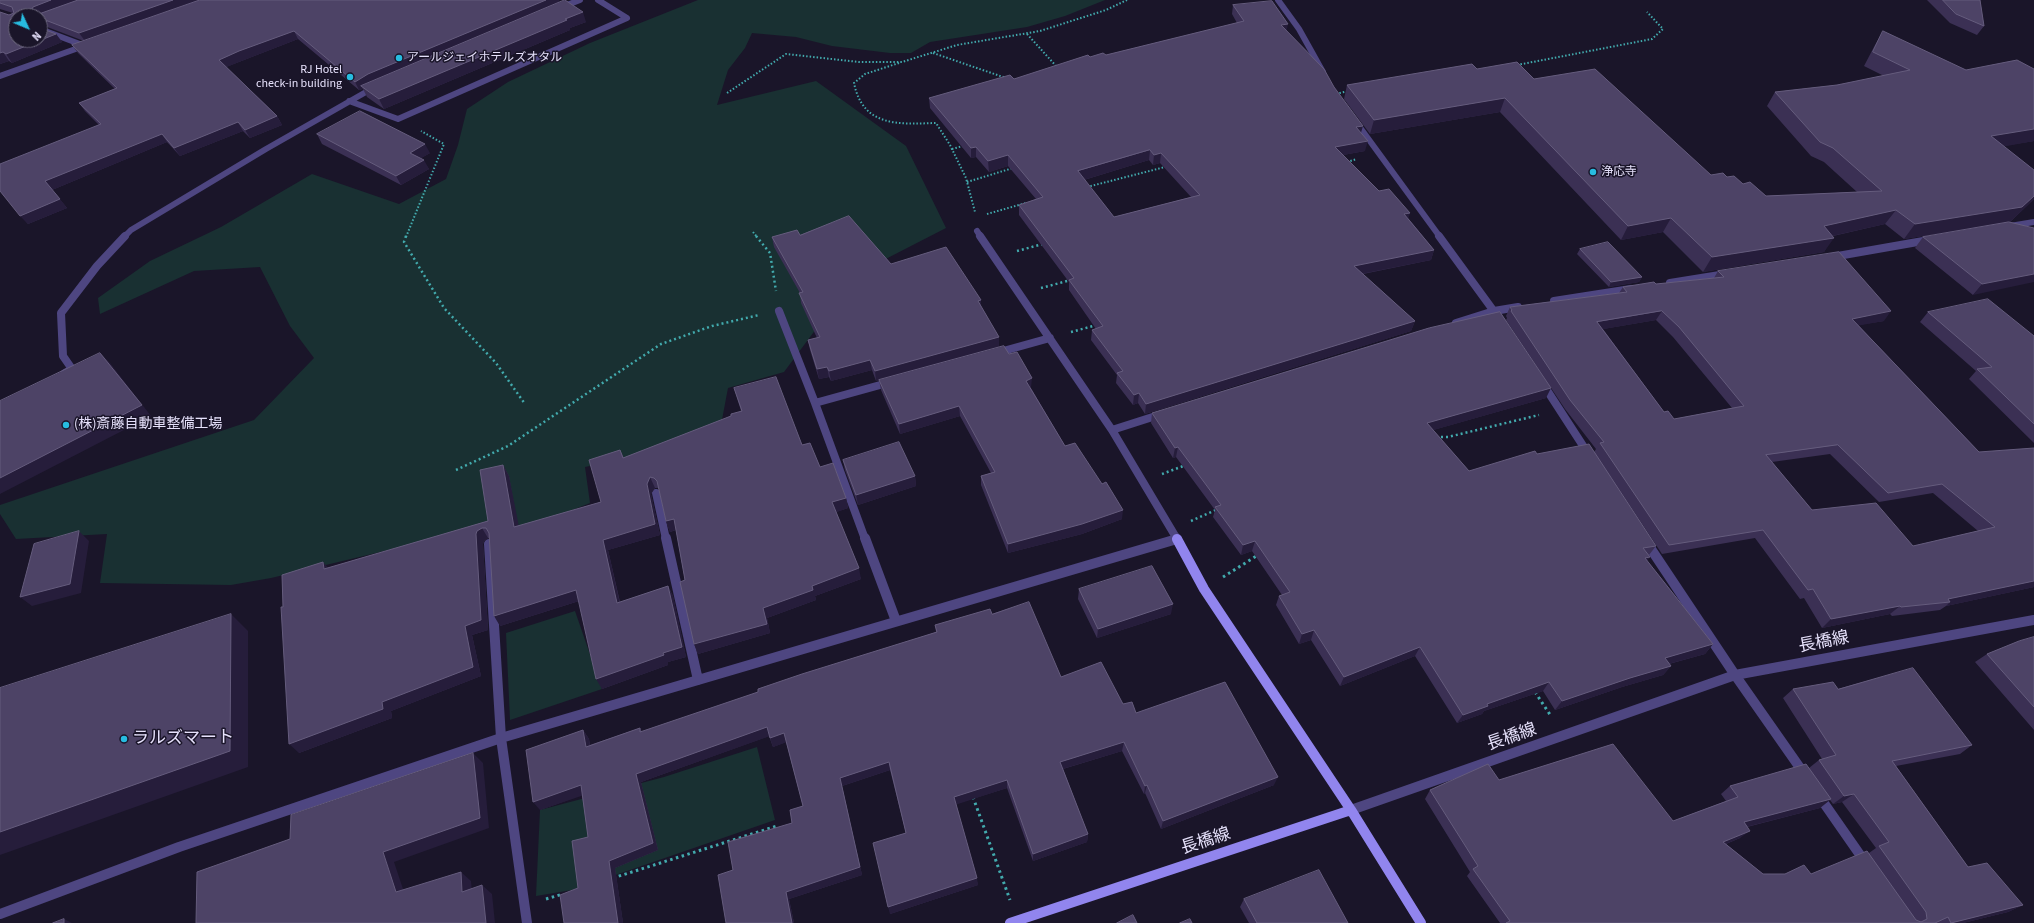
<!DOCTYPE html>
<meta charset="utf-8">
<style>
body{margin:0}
#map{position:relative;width:2034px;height:923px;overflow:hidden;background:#1a1529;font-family:"Source Sans 3",sans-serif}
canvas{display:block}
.north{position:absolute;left:8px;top:8px;width:40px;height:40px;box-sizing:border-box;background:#1a1529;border:1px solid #6c677d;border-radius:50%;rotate:134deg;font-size:11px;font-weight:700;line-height:16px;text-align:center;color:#e6e1fb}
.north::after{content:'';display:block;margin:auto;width:14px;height:18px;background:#27bce0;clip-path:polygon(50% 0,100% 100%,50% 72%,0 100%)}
</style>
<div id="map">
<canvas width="2034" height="923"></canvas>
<div class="north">N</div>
</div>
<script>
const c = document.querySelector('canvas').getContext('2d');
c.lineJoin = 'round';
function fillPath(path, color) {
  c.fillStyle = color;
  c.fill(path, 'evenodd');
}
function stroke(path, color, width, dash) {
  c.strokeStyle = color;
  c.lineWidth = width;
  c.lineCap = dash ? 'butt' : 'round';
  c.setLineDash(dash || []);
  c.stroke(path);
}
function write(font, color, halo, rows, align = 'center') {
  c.font = font + ' "Source Sans 3","Noto Sans JP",sans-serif';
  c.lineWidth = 3;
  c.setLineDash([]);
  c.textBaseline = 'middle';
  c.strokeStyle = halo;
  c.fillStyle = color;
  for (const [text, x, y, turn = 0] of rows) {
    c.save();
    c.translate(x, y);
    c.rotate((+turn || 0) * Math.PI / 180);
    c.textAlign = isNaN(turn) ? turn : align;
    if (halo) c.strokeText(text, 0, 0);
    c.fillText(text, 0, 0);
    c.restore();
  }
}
fillPath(new Path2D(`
 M698,0H1105L1065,16L1027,27L930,42L911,53H890L832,46L796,37L752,33L745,48L728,70L717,105L816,81L906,146L946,228L872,266L816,329L784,372L728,388L721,425L637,456L585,467L590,503L535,525L477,529L271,578L231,585L100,583L107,534L16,539L0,514V505L254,420L314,358L290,326L260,267L194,271L100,314L98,298L150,261L221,227L312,174L399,204L446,179L458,145L467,109L508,82L590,43Z
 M575,611L602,689L510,720L506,633Z
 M757,747L775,820L572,890L536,896L540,810L664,777ZM594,838L604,862L576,876L581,870Z`), '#193032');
stroke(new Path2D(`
 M1027,34L1057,67
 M933,53L1006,78
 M899,63L865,74L854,83C863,128 900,124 936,123L950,145L966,178L975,212
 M1517,65L1652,39L1663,29L1647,12
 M727,93L786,54L859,62H902L957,45L1040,31L1106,10L1127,0
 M1336,94L1348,91
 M952,149L963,146
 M1347,162L1357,159
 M967,182L1013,168
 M1087,187L1165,167
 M987,214L1026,203
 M753,232L757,237
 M406,237L444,144L421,131`), '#42aaad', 2, [1.5, 2]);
stroke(new Path2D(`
 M406,236L404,242L444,308L496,363L525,404
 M756,236L770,253L776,291
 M1017,251L1043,244
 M1041,288L1071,280
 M1071,332L1097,325
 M1436,437H1448L1539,415
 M456,470L508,446L661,344L712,326L759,315
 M1162,474L1186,465
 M1191,521L1218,509`), '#42aaad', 2.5, [2, 3]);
stroke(new Path2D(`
 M1223,577L1258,555
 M1535,692L1551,716
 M973,797L1010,900
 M613,878L777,826
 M546,899L563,894`), '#42aaad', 3, [2.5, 3.5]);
stroke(new Path2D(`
 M562,7L580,0
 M349,101L398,119L627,18L598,0
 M124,237L131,230L266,149L373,88`), '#4e4681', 6);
stroke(new Path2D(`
 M65,373L72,369L63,356L61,313L97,266L125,236`), '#4e4681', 8);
stroke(new Path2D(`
 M1278,0L1299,29L1323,72
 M40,29L85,46
 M0,76L84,46
 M1356,122L1440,237
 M2010,226L2034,222
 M977,231L981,237`), '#4e4681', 6);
stroke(new Path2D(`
 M980,236L1112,430L1177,539
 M1439,236L1501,321
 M1832,257L1929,240
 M1670,283L1726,274
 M1554,301L1631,289
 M779,311L815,403
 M1456,323L1494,311L1518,307
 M996,353L1050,338
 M1543,384L1589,455
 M1112,430L1162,414
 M656,493L666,539
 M865,539L815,403L891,382`), '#4e4681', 8);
stroke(new Path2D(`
 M666,538L698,680
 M865,538L896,621
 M1647,543L1735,675L1805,775
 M489,544L501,738L527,923
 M1819,796L1865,862
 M1351,810L1735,675L2034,620
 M0,914L179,847L501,738L1177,539L1176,538`), '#4e4681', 10);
stroke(new Path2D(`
 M1177,539L1204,589L1351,810L1421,923
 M1010,923L1351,810`), '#9185ee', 10);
fillPath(new Path2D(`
 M0,0H559V2L586,22L570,28V30L384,109L367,97L363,89L359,90L298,39L226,67L277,116L282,125L250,138L243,131L180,156L167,142L52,190L67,208L28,224L0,191L99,125L85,111L79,103L115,89L78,53L72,45L84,41L42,25H40V16H16V40L56,34L62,42L12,63L9,61L0,64V12L9,15L13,13L0,9Z
 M1927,0H1980L1984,26L1977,35L1950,23Z
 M1233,5L1286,31L1334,87L1361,132L1365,151L1343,155L1379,191L1408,218L1434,250L1431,260L1363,274L1415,321L1411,331L1145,414L1138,403L1133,405L1116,383L1117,375L1091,340L1092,330L1096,329L1069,290V282L1019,215V205L1036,199L1008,166L989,172L976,157L971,158L930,108L929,98L1014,79L1090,57L1106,55L1237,23L1232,14ZM1149,160L1153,165L1160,163L1191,197L1114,217L1084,180Z
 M1883,31L2034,141L2003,146L2034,170V199L2010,222L1904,239L1885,224L1833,236L1824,252L1703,272L1663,232L1621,240L1500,112L1370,134L1344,99L1347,85L1477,69L1534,79L1711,175L1727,177L1743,184L1766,196L1857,192L1824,162L1811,156L1767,106L1775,92L1837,85L1884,76L1864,66L1875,45Z
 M317,134L430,153L421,158L429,169L401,185L322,144Z
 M2034,228L1973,295L1915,248L1923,237Z
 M800,235L891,264L981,307L999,347L876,381L872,370L831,381L829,377L819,379L810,350L808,340L817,338L801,303L800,293L774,247L772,237Z
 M1580,249L1642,277L1639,282L1609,287L1577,254Z
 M1718,271L1884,321L1858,325L1979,452L2034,587L1946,606L1940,610L1892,616L1890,614L1822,628L1804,598L1800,599L1755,538L1662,554L1605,468L1656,546L1649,555L1647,561L1713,644L1705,654L1669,664L1671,666L1663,675L1622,687L1555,710L1543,691L1484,711L1482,714L1457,723L1415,656L1340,686L1311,640L1299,644L1276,605L1279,596L1282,595L1252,551L1241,555L1213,517L1215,510L1176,457L1173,458L1151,423L1152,413L1546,398L1433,430L1469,471L1537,454L1594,452L1596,449L1565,409L1506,320L1507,318L1506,316L1510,307L1619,293L1623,287L1656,284L1714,278ZM1656,320L1673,337L1732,408L1674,419L1664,412L1603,329ZM1830,454L1879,502L1933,493L1978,531L1913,546L1812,510L1772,462Z
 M1928,312L2034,336V443L1969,379L1976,371L1920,322Z
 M1009,354L1031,388L1065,446L1122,519L1082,534L1008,553L981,485V476L991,473L960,416L900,434L881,390L879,380Z
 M734,388L802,445L846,498L848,508L836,512L861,579L815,596L816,600L767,618L770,633L698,654L694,644L685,580L676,530L670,532L666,521L659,489L658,488H655L651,494L660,535L608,550L620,602L668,586L673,596L686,657L668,662V665L602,689L579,601L500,626L489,538H488L484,541L483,544L488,630L472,635L481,676L391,711L392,718L299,753L283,607L328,568L488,521L503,465L509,476L518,526L601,502L620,450L624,458L731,416L741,411Z
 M843,460L915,476L916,486L858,505L845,470Z
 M1079,589L1171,614L1097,638L1078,599Z
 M992,614L1061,677L1123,704L1136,713L1274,785L1161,829L1145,793L1144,794L1122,751L1063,769L1088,834L1087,842L1033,861L1007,788L956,804L978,885L890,914L906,833L890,770L842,786L862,875L789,899L794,923H726L733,870L792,823L803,806L786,742L773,747L769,736L641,782L658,850L615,868L623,923H564L578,888L588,837L582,795L540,810L583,730L589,739L590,745L640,728L642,732L936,632L935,625Z
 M2034,637V730L1975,662L1987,654Z
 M1793,689H1838L1972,745L1960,754L1896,766L1968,867L2023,905L2008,912L1963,923H1500L1467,876L1470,872L1425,799L1430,790L1499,780L1673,821L1726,801L1721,794L1730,786L1809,768L1819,760L1822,759L1783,698ZM1830,800L1833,804L1842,802L1876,848L1869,853L1811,874H1763L1726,844L1740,838L1747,827L1820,808Z
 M1244,899L1348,923H1249L1240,907Z`), '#3b3054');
fillPath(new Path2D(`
 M51,0H80L38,16L30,13L33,7Z
 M173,0H201L85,41L79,33Z
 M546,0H559L560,4L361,86L363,89L359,90L355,82L368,74Z
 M583,12L586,22L570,28V30L384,109L379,99Z
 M1288,24L1286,33L1281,25Z
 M294,31L298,39L244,60L224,68L219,60L239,51Z
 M56,34L62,42L12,63L6,54Z
 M3,52L9,61L0,64V53Z
 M1505,98L1500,112L1370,134L1374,120Z
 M277,116L282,125L250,138L245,130Z
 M238,122L243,131L180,156L174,148Z
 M1363,126L1360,136L1356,127Z
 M2034,129V141L1980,151L1991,136Z
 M162,134L167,142L52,190L45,181Z
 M1368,141L1365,151L1332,157L1335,147Z
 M425,144L430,153L415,162L410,153Z
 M976,147V157L971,158V148Z
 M1150,150L1149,160L1077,182L1078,171Z
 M1161,153L1160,163L1153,165L1154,155Z
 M1008,155V166L989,172L988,161Z
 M424,160L429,169L401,185L396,176Z
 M2034,196V199L2010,222L1904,239L1915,224Z
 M60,199L67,208L28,224L20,216Z
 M1896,210L1885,224L1814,240L1824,226Z
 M1410,213L1407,223L1404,214Z
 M1671,218L1663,232L1621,240L1628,226Z
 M1834,238L1824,252L1703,272L1712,257Z
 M1434,250L1431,260L1351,276L1354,266Z
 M2034,274V282L1973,295L1982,284Z
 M1642,277L1639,282L1609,287L1611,282Z
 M981,300V310L978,301Z
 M1662,311L1656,320L1592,331L1597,322Z
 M1891,311L1884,321L1845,328L1852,319Z
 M1415,321L1411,331L1145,414L1146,404Z
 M999,337V347L876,381L875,371Z
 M100,353L110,363L151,416L0,494V478Z
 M870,360L872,370L831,381L829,371Z
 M827,367L829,377L819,379L817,369Z
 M1032,378L1031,388L1026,391V381Z
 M1551,388L1546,398L1423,433L1427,423Z
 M1139,393L1138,403L1133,405L1134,395Z
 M959,406L960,416L900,434L899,424Z
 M1178,447L1176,457L1173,458L1175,448Z
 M503,465L509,476L521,537L514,527Z
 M915,476L916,486L858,505L856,495Z
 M650,477L655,488L651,494L660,535L608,550L622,613L617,603L603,540L647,484Z
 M846,498L848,508L834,513L832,502Z
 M1123,510L1122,519L1082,534L1008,553V544Z
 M674,519L678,529L670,532L666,521Z
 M482,528L488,538L484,541L483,544L488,630L472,635L481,676L391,711L392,718L299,753L289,744L382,702L465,626L476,534L477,531Z
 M79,531L89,541L81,593L32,606L20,597Z
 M1255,541L1252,551L1241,555L1243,545Z
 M1650,557L1643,567L1645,558Z
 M323,562L332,572L324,569Z
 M859,568L861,579L815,596L816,600L767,618L770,633L698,654L694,644L763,608L812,586Z
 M2034,581V587L1946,606L1950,602L1948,599Z
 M668,586L673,596L686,657L668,662V665L602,689L596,679L663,653Z
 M576,590L582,600L500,626L494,616Z
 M1173,604L1171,614L1097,638L1098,629Z
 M1900,606L1890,614L1822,628L1831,619Z
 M231,614L248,631V767L0,855V832Z
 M1314,630L1311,640L1299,644L1302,634Z
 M1713,644L1705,654L1657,667L1665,658Z
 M1420,647L1415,656L1340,686L1344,677Z
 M1671,666L1663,675L1622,687L1555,710L1562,701L1630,678Z
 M1549,682L1543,691L1484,711L1482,714L1457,723L1463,715L1487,704Z
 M767,727L770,736L641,782L658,850L615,868L623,923H618L609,861L636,774Z
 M583,730L589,739L591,755L586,747Z
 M784,733L787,742L773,747L770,738Z
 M1124,742L1122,751L1059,770L1060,762Z
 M473,753L483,763L489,828L394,862L407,901L396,892L383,852Z
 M889,762L890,770L842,786L862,875L789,899L794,923H792L786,892L840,778Z
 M1278,777L1274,785L1161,829L1163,821Z
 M1007,780V788L955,805L954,797Z
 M581,785L587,794L540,810L533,802Z
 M1147,785L1145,793L1144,794L1145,786Z
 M1854,794L1842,802L1833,804L1844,796Z
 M1831,799L1820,808L1734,830L1744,822Z
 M1750,831L1740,838L1713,849L1723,842Z
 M1088,834L1087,842L1033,861V854Z
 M461,872L471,881L473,901L462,892Z
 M977,878L978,885L890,914L888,907Z
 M482,885L492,894L495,923H486Z
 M2023,905L2008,912L1963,923H1951Z
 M64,919L72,923H64Z`), '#261d3b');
const building = new Path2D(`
 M0,0H51L33,7L30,13L36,15L78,0H173L79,33L40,18V16H16V40H40V28L56,34L6,54L3,52L0,53V12L9,15L14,13L12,7L0,3Z
 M200,0H546L368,74L355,82L294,31L239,51L219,60L277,116L245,130L238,122L174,148L162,134L45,181L60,199L20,216L0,191V164L101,124L79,103L117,88L72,45Z
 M565,0L583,12L565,19L567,20L379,99L361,86Z
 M1943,0H1980L1984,26L1956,14Z
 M1272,1L1288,24L1281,25L1324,69L1334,87L1363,126L1356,127L1368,141L1335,147L1379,191L1389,189L1410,213L1404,214L1434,250L1354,266L1415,321L1146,404L1139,393L1134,395L1117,373L1123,371L1092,330L1103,326L1069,280L1074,278L1019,205L1043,197L1008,155L988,161L976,147L971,148L929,98L1010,75L1014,79L1088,55L1090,57L1103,53L1106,55L1244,21L1233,5ZM1150,150L1154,155L1161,153L1200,195L1114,217L1078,171Z
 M1883,31L1966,70L2017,60L2034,69V129L1991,136L2034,170V196L2022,207L1915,224L1896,210L1824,226L1834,238L1712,257L1671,218L1628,226L1505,98L1374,120L1347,85L1472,64L1477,69L1517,62L1534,79L1595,69L1711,175L1723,173L1727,177L1734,176L1743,184L1750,182L1766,196L1882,191L1833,148L1820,142L1775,92L1837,85L1910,70L1873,52Z
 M360,111L425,144L410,153L424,160L396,176L317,134Z
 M849,216L891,264L946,247L981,300L978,301L999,337L875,371L870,360L829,371L827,367L817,369L808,340L820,337L799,293L803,292L772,237L797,230L800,235Z
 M2009,222L2034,228V274L1982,284L1923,237Z
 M1608,242L1642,277L1611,282L1580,249Z
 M1839,252L1891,311L1852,319L1979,452L2034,448V581L1948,599L1950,602L1901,607L1900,606L1831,619L1813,589L1808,590L1763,530L1669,545L1600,443L1604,442L1570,400L1511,311L1512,310L1510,307L1627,292L1623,287L1654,282L1656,284L1724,277L1718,271ZM1662,311L1679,327L1744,406L1674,419L1668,411L1664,412L1597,322ZM1838,445L1888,493L1942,484L1995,527L1913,546L1876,503L1812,510L1766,455Z
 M1988,299L2034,336V424L1977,369L1992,367L1928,312Z
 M1500,312L1551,388L1427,423L1469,471L1535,451L1537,454L1589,444L1656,546L1643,548L1650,557L1645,558L1713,644L1665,658L1671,666L1630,678L1562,701L1549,682L1487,704L1488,706L1463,715L1420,647L1344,677L1314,630L1302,634L1279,596L1290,592L1255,541L1243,545L1215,507L1221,505L1178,447L1175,448L1152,413L1429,328Z
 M1004,346L1009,354L1017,352L1032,378L1026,381L1065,446L1075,443L1102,484L1106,482L1123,510L1082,524L1008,544L981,476L995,472L959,406L899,424L879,380Z
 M100,353L142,405L0,478V401Z
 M776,377L802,445L810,443L820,467L833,463L846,498L832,502L859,568L812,586L813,590L763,608L767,624L694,644L680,582L685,580L674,519L666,521L657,481L654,478L650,477L647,484L655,524L603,540L617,603L668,586L682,647L663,653L664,655L596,679L576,590L494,616L489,533L486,528H482L477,531L476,534L481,620L465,626L473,667L382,702L383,709L289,744L281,607H283L282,575L323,562L324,569L488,521L480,470L503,465L514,527L601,502L589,460L620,450L623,458L731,416V414L742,411L734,388Z
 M899,442L915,476L856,495L843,460Z
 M79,531L70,584L20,597L34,544Z
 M1152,566L1173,604L1098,629L1079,589Z
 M1029,602L1061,677L1101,662L1123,704L1132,702L1136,713L1225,682L1278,777L1163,821L1147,785L1145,786L1124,742L1060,762L1088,834L1033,854L1007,780L954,797L977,878L888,907L873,843L906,833L889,762L840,778L860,867L786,892L792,923H726L718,875L733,870L728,842L792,823L790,810L803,806L784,733L770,738L767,727L636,774L653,843L609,861L618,923H564L560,895L578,888L572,841L588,837L581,785L533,802L526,750L583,730L586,747L640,728V732L758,692V689L802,674L937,632L935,625L990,609L992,614Z
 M231,614L230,751L0,832V688Z
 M2034,637V707L1987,654L2019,641Z
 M1913,668L1972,745L1892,761L1968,867L1987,863L2023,905L1951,923L1948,917L1935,923H1506L1510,921L1473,869L1478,866L1430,790L1488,764L1499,780L1613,744L1673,821L1738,797L1730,786L1806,764L1831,799L1744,822L1750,831L1723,842L1763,874H1785L1804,865L1811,874L1867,851L1916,920L1921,922L1927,919L1926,912L1879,846L1889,842L1854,794L1844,796L1819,760L1836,755L1793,689L1833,682L1838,689Z
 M473,753L480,818L383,852L396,892L461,872L462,892L482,885L486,923H196L197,872L290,839L291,815Z
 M1319,870L1348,923H1257L1244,899Z
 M1133,915L1137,923H1117Z
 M64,919V923H53Z
 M1190,919L1192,923H1180Z`);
fillPath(building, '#4d4366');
stroke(building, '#655c7d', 1);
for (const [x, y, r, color] of [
 [399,58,4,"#27bce0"],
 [350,77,4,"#27bce0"],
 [1593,172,4,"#27bce0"],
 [66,425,4,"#27bce0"],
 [124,739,4,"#27bce0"]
]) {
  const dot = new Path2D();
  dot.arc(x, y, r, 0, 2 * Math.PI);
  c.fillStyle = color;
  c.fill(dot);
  stroke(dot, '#1a1529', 1.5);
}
write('12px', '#e6e1fb', '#1a1529', [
 ["アールジェイホテルズオタル",407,58],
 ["RJ Hotel",342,70,"right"],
 ["check-in building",342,84,"right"],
 ["浄応寺",1601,172]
], 'left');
write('14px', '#e6e1fb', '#1a1529', [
 ["(株)斎藤自動車整備工場",74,425]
], 'left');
write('17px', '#e6e1fb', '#1a1529', [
 ["長橋線",1824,643,-11],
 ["長橋線",1512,738,-19],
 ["長橋線",1206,842,-18]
]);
write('17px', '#e6e1fb', '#1a1529', [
 ["ラルズマート",132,739]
], 'left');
</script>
